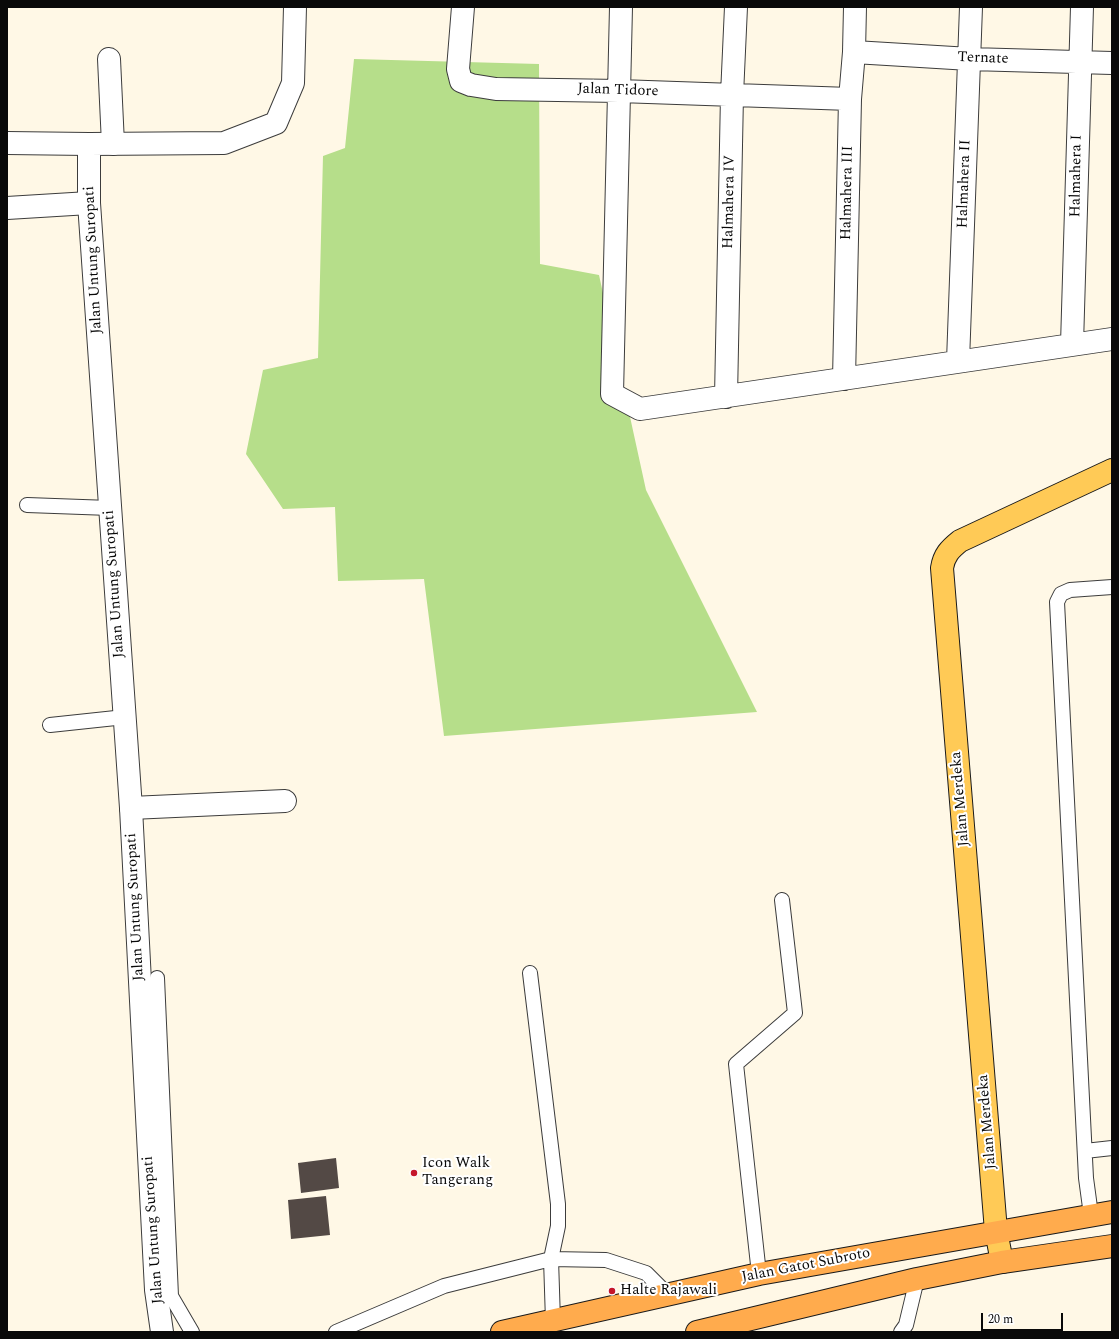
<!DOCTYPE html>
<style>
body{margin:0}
#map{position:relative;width:1119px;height:1339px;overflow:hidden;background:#fff8e6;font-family:Spectral,serif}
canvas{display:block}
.frame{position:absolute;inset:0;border:8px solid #090909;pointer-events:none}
.scale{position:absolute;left:981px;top:1313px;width:82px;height:18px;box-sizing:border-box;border:2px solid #090909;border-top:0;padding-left:5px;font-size:12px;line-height:14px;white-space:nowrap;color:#090909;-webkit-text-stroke:3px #fff;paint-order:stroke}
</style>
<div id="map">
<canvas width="1119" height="1339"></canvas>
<div class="frame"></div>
<div class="scale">20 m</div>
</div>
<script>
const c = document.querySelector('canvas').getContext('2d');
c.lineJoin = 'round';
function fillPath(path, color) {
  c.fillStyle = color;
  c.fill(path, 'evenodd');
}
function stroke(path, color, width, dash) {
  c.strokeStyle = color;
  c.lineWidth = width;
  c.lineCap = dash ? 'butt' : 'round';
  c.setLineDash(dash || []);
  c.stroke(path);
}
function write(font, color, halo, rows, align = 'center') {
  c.font = font + ' Spectral,serif';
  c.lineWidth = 4;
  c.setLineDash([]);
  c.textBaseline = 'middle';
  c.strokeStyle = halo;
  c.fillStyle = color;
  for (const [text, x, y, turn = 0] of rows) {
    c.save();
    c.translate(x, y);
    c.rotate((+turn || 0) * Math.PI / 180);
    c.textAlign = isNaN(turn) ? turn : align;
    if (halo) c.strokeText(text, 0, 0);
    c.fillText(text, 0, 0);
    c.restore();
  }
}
fillPath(new Path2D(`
 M354,59L539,64L540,264L599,275L646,490L757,712L444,736L424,579L338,581L335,507L283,509L246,454L263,370L318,358L323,156L345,148Z`), '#b6de8a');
fillPath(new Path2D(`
 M336,1158L339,1188L301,1193L298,1163Z
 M326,1196L330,1235L291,1239L288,1200Z`), '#534945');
const service = new Path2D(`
 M27,505L110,508
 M50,725L125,717
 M530,973L558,1204V1226L551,1259L553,1321
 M157,978L171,1296L192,1332
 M1085,1151L1112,1148
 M1091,1215L1086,1178L1057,602L1061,594L1070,590L1112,587
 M759,1274L736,1064L795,1013L782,900
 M336,1332L444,1286L551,1259L606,1260L646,1273L668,1295
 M901,1332L906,1325L917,1279`);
const minor = new Path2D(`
 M463,7L458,69L461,81L471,85L496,89L619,91L850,99
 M621,7L612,394L640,409L1112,339
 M854,52L970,59L1112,63
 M109,59L113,144
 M7,143L89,144
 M7,208L89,203
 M1072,344L1082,7
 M958,361L971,7
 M844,379L850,99L854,52L855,7
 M726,397L732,95L736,7
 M131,808L285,801`);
const tertiary = new Path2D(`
 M162,1332L156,1290L131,808L89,203V144L224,143L276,123L293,83L295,7`);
const primary = new Path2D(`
 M1002,1262L996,1231L942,568C944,555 950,549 960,541L1112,470`);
const trunk = new Path2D(`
 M502,1332L759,1274L1112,1212
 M697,1332L917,1279L1002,1262L1112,1246`);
stroke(service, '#3c3c3c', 16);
stroke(minor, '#3c3c3c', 24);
stroke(tertiary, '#3c3c3c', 24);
stroke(primary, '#1a1a1a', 24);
stroke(trunk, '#1a1a1a', 24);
stroke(service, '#fff', 14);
stroke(minor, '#fff', 22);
stroke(tertiary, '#fff', 22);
stroke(primary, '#ffca56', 22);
stroke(trunk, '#ffab4d', 22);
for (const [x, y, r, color] of [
 [414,1173,4,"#c5162b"],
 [612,1291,4,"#c5162b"]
]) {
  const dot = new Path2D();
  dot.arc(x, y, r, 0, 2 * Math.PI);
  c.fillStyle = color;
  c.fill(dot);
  stroke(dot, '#fff', 1.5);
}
write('15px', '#090909', '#fff', [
 ["Ternate",983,59,2],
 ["Jalan Tidore",618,91,2],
 ["Halmahera I",1077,176,-89],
 ["Halmahera II",965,184,-88],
 ["Halmahera III",848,193,-89],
 ["Halmahera IV",730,202,-89],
 ["Jalan Untung Suropati",94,260,-93],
 ["Jalan Untung Suropati",115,584,-94],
 ["Jalan Merdeka",961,799,-95],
 ["Jalan Untung Suropati",136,907,-93],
 ["Jalan Merdeka",988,1122,-95],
 ["Jalan Untung Suropati",154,1230,-94],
 ["Jalan Gatot Subroto",806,1266,-11]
]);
write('15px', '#090909', '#fff', [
 ["Icon Walk",422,1164],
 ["Tangerang",422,1181],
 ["Halte Rajawali",620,1291]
], 'left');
</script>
